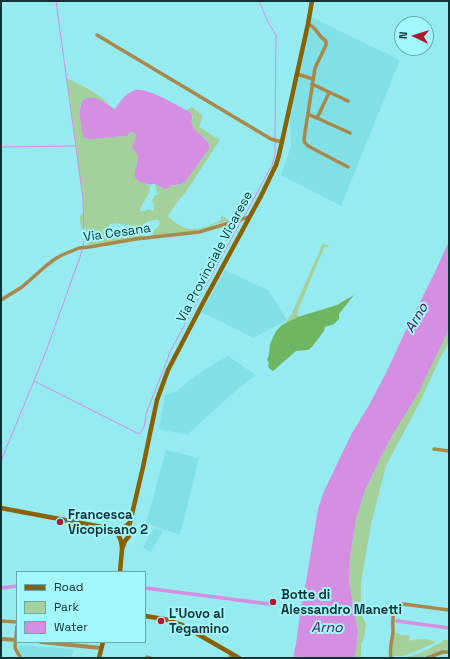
<!DOCTYPE html>
<style>
body{margin:0}
#map{position:relative;width:450px;height:659px;overflow:hidden;background:#96ebf0;font-family:"Space Grotesk",sans-serif}
canvas{display:block}
.frame{position:absolute;inset:0;border:2px solid #0e3335;pointer-events:none}
.legend{position:absolute;left:16px;top:571px;width:130px;height:72px;box-sizing:border-box;background:#a3f8fd;border:1px solid #67a9ad;margin:0;padding:5px 7px;list-style:none;font-size:12px;color:#0e3335}
.legend li{display:flex;align-items:center;gap:8px;height:20px}
.legend b{width:20px;border:1px solid #67a9ad}
.north{position:absolute;left:394px;top:16px;width:40px;height:40px;box-sizing:border-box;background:#a3f8fd;border:1px solid #67a9ad;border-radius:50%;rotate:274deg;font-size:11px;font-weight:700;line-height:16px;text-align:center;color:#0e3335}
.north::after{content:'';display:block;margin:auto;width:14px;height:18px;background:#ae192f;clip-path:polygon(50% 0,100% 100%,50% 72%,0 100%)}
</style>
<div id="map">
<canvas width="450" height="659"></canvas>
<div class="frame"></div>
<ul class="legend">
<li><b style="height:5px;background:#896100"></b>Road</li>
<li><b style="height:11px;background:#a4d09c"></b>Park</li>
<li><b style="height:11px;background:#d48ee2"></b>Water</li>
</ul>
<div class="north">N</div>
</div>
<script>
const c = document.querySelector('canvas').getContext('2d');
c.lineJoin = 'round';
function fillPath(path, color) {
  c.fillStyle = color;
  c.fill(path, 'evenodd');
}
function stroke(path, color, width, dash) {
  c.strokeStyle = color;
  c.lineWidth = width;
  c.lineCap = dash ? 'butt' : 'round';
  c.setLineDash(dash || []);
  c.stroke(path);
}
function write(font, color, halo, rows, align = 'center') {
  c.font = font + ' "Space Grotesk",sans-serif';
  c.lineWidth = 4;
  c.setLineDash([]);
  c.textBaseline = 'middle';
  c.strokeStyle = halo;
  c.fillStyle = color;
  for (const [text, x, y, turn = 0] of rows) {
    c.save();
    c.translate(x, y);
    c.rotate((+turn || 0) * Math.PI / 180);
    c.textAlign = isNaN(turn) ? turn : align;
    if (halo) c.strokeText(text, 0, 0);
    c.fillText(text, 0, 0);
    c.restore();
  }
}
fillPath(new Path2D(`
 M311,17L400,60L341,206L281,175L291,146L290,117Z
 M225,270L268,290L287,320L253,338L208,315L201,313Z
 M228,356L256,375L242,385L187,435L159,429L165,395L177,391L196,375Z
 M166,450L199,458L180,535L146,523Z
 M154,528L163,531L151,552L143,548Z
 M19,645L74,649L71,658H25L19,650Z`), '#80e0e6');
fillPath(new Path2D(`
 M67,78C82,86 100,93 111,107C107,105 102,101 97,99C90,97 80,99 80,108C80,116 85,131 87,139L124,136L130,132L134,133L136,135V137L133,143L137,154V161L136,166L139,181L146,184L150,185L149,193L139,211H145L148,209L154,211V205L152,201L154,196L159,194L157,193L155,184L163,188H168L172,185C178,186 180,185 185,182L209,149V145C209,144 206,140 206,139C202,136 197,133 194,129C188,120 199,118 186,110L192,107L203,116L199,127C207,131 212,136 220,140L185,193L176,204L168,216C174,223 184,229 193,229C200,229 212,224 218,222L221,219V215L229,220L195,231L152,236L154,230L158,227L160,224L159,220C151,220 146,221 140,227L116,223L110,224L108,228H104L103,232L105,234L110,233L142,232L144,237L88,245L86,228L84,227L81,229L80,216L83,213V199Z
 M323,243L329,246L324,248L298,310V315L300,317L285,324L292,313Z
 M449,329V343L441,356L420,402L386,466L371,525L361,582V614L366,624L364,638L361,644V658H355L358,632L349,581L350,557L356,519L365,490L381,457Z
 M393,632L402,635H408L410,637H409L410,641C419,638 426,639 434,641L435,643L414,652L403,656H392L391,653Z
 M443,640H447L449,641V644L448,645H449V649L419,658H403L421,653L442,642Z`), '#a4d09c');
fillPath(new Path2D(`
 M354,295L339,314V319L334,324L325,327L324,331L312,347L308,350L296,351L273,371L270,369L268,366L269,363L267,360L269,355L270,344L276,331L282,325L298,317L337,305Z`), '#6eb661');
fillPath(new Path2D(`
 M135,90C149,88 178,106 191,113C193,118 191,119 192,124C192,129 204,137 208,142L209,145V149L185,182C180,185 178,185 172,185L168,188L166,189C162,188 158,184 154,184C152,184 150,185 148,184C124,181 141,165 137,154C136,151 133,149 132,146L136,137V135L134,133L130,132L127,136H124L91,139L84,138L83,135C81,123 73,93 95,98C102,100 109,106 115,109L123,98L127,94Z
 M449,241V329L418,393L393,434L381,457L365,490L356,519L350,557L349,581L358,632L355,658H293L296,644L301,607L306,582L318,509L324,491L352,433L368,407L387,371L404,334L435,272Z`), '#d48ee2');
stroke(new Path2D(`
 M56,1L83,199L84,241L83,246
 M259,1L269,24L276,35L275,138
 M1,147L75,146
 M244,217L272,165L275,155V142
 M34,381L139,434L144,427L146,414L171,350L241,221
 M1,461L45,354L80,257L82,250`), '#d48ee2', 1);
stroke(new Path2D(`
 M1,588L17,586
 M145,588L269,604
 M397,621L449,628`), '#d48ee2', 3.5);
stroke(new Path2D(`
 M308,24C318,28 317,36 326,41V45L315,68L304,139C304,143 306,145 310,147L348,167
 M97,35L271,139L282,142
 M297,74L313,79
 M312,84L348,101
 M308,114L350,133
 M317,118L329,93
 M1,300L22,287L47,265L55,259L62,255L79,248L89,247L136,239L199,232L249,217
 M434,449L449,451
 M1,621L17,622
 M17,626L15,647L16,650L21,658
 M147,658V657L150,658
 M230,658L231,654
 M391,658C389,649 392,641 393,632C393,626 392,619 394,612C396,608 398,605 403,604L449,610
 M427,658L443,652H449`), '#a9884b', 3.5);
stroke(new Path2D(`
 M1,639L17,640
 M41,642L101,648`), '#a9884b', 4);
stroke(new Path2D(`
 M1,508L102,527L121,529
 M122,548L121,541L118,534C120,528 125,529 129,523
 M120,572L122,549L125,541L129,536V527L143,467L157,400L168,370L204,301L261,196L276,165L279,155L308,24L312,1
 M145,616L164,619L182,625L239,658
 M99,658L103,642`), '#896100', 4.5);
for (const [x, y, r, color] of [
 [60,522,4,"#ae192f"],
 [273,602,4,"#ae192f"],
 [161,621,4,"#ae192f"]
]) {
  const dot = new Path2D();
  dot.arc(x, y, r, 0, 2 * Math.PI);
  c.fillStyle = color;
  c.fill(dot);
  stroke(dot, '#a3f8fd', 1.5);
}
write('13px', '#0e3335', '#a3f8fd', [
 ["Via Cesana",117,233,-8],
 ["Via Provinciale Vicarese",215,257,-62]
]);
write('bold 13px', '#0e3335', '#a3f8fd', [
 ["Francesca",68,515],
 ["Vicopisano 2",68,530],
 ["Botte di",281,595],
 ["Alessandro Manetti",281,610],
 ["L'Uovo al",169,614],
 ["Tegamino",169,629]
], 'left');
write('italic 14px', '#4d0b59', '#a3f8fd', [
 ["Arno",417,318,-59],
 ["Arno",327,628]
]);
</script>
